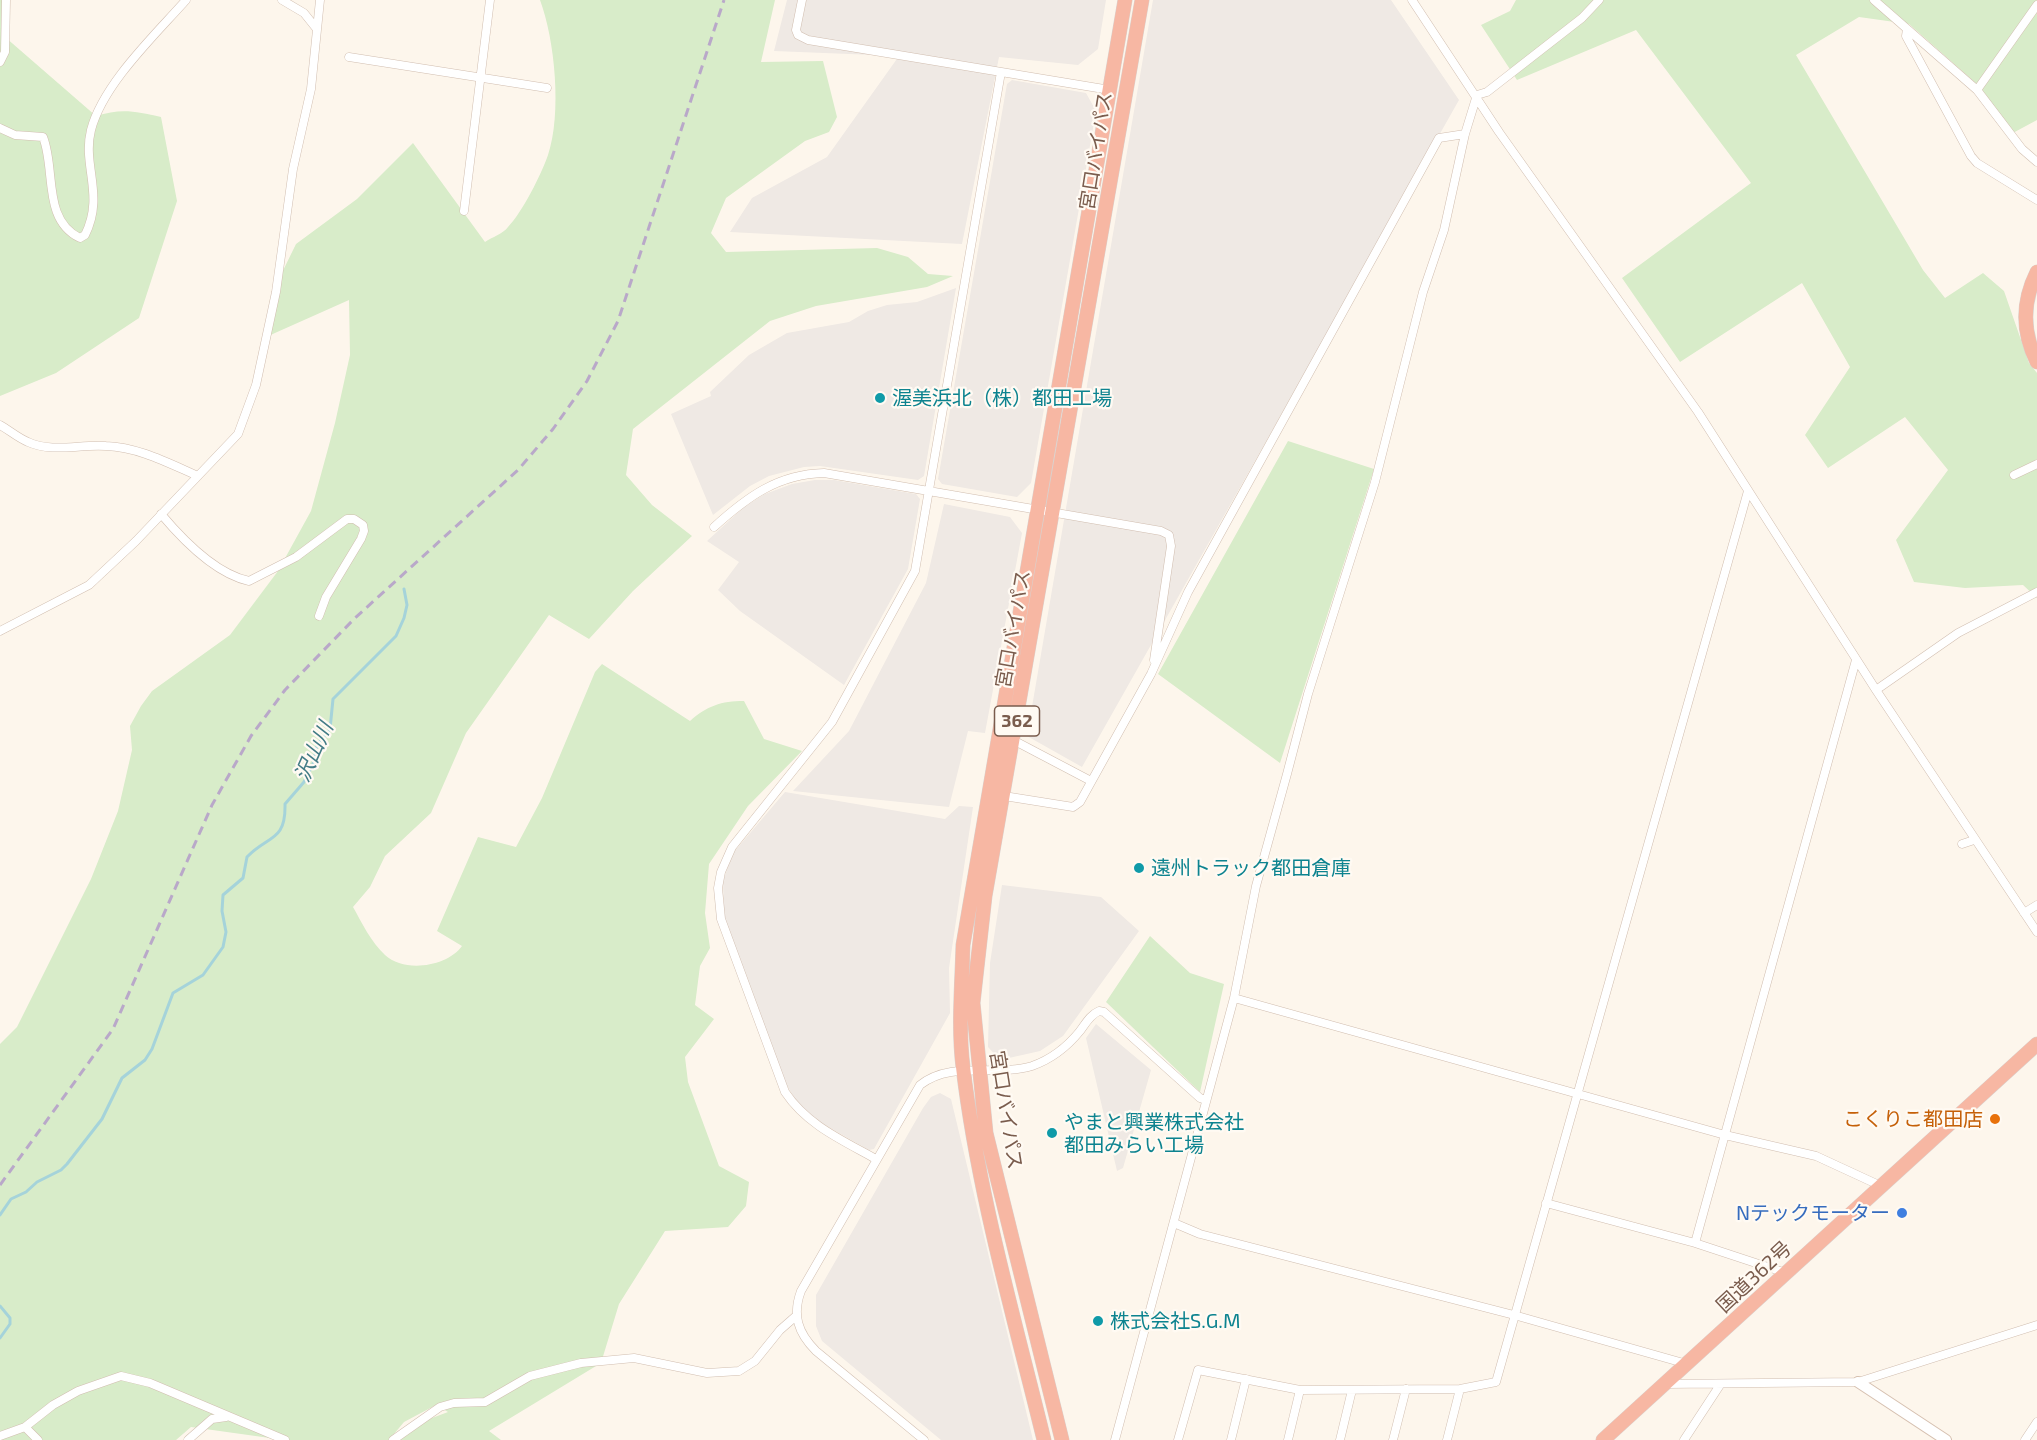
<!DOCTYPE html>
<meta charset="utf-8">
<style>
body{margin:0}
canvas{display:block;background:#fdf6ec}
</style>
<canvas width="2037" height="1440"></canvas>
<script>
const c = document.querySelector('canvas').getContext('2d');
c.lineJoin = 'round';
function fillPath(path, color) {
  c.fillStyle = color;
  c.fill(path, 'evenodd');
}
function stroke(path, color, width, dash) {
  c.strokeStyle = color;
  c.lineWidth = width;
  c.lineCap = dash ? 'butt' : 'round';
  c.setLineDash(dash || []);
  c.stroke(path);
}
function write(font, color, halo, rows, align = 'center') {
  c.font = font + ' "Exo 2","Noto Sans JP",sans-serif';
  c.lineWidth = 4.5;
  c.setLineDash([]);
  c.textBaseline = 'middle';
  c.strokeStyle = halo;
  c.fillStyle = color;
  for (const [text, x, y, turn = 0] of rows) {
    c.save();
    c.translate(x, y);
    c.rotate((+turn || 0) * Math.PI / 180);
    c.textAlign = isNaN(turn) ? turn : align;
    if (halo) c.strokeText(text, 0, 0);
    c.fillText(text, 0, 0);
    c.restore();
  }
}
fillPath(new Path2D(`
 M787,0H1106L1098,49L1078,65L999,57L962,244L730,232L752,198L827,157L899,56L774,51Z
 M1153,0H1391L1459,100L1082,767L1027,736Z
 M1012,80L1086,93L1096,111L1031,483L1017,497L942,484L938,479L1007,84Z
 M956,288L924,476L918,480L820,466L804,467L769,476L750,486L713,515L671,414L711,396L710,392L749,355L787,333L849,322L868,311L887,305L917,302Z
 M815,480H834L904,492L916,494L920,499L908,569L844,685L740,611L718,590L739,562L707,541L744,507L765,494L792,484Z
 M944,504L1010,517L1022,533L985,733L968,731L949,807L793,791L849,731L926,583Z
 M785,792L945,819L959,806L973,807L949,968L950,1013L874,1149L869,1150L816,1120L797,1102L786,1084L724,917L723,881L733,853Z
 M1002,885L1101,897L1139,931L1063,1036L1040,1051L1000,1060L988,1047L990,963Z
 M1096,1024L1151,1070L1123,1168L1117,1171L1086,1038Z
 M940,1093L951,1099L1033,1440H941L822,1341L816,1326V1295L923,1108L931,1097Z`), '#efe9e4');
fillPath(new Path2D(`
 M0,0H10L5,37L96,116C120,108 136,111 161,117L177,201L139,318L56,373L0,396Z
 M540,0H775L761,62L823,61L837,117L829,132L805,141L726,198L711,233L726,252L877,248L908,257L928,274L953,276L927,287L816,306L770,321L633,429L626,475L652,505L692,536L633,591L589,639L549,615L466,733L431,813L385,856L370,887L353,907C362,923 371,942 385,955C404,973 447,967 462,946L437,931L478,837L516,847L542,798L595,672L602,664L690,721C707,706 721,701 744,701L764,739L802,751L748,806L709,864L705,913L710,948L700,966L695,1005L714,1019L685,1057L688,1082L719,1166L749,1182L746,1206L728,1227L665,1231L619,1304L601,1363L489,1431L501,1440H399L424,1421L448,1412L436,1405L404,1422L389,1440H284L191,1427L176,1440H0V1044L17,1027L91,879L118,811L132,750L130,726L141,706L152,691L230,635L278,571L311,511L335,423L350,355L349,300L266,337L273,291L296,244L357,199L413,143L485,242C492,237 503,234 508,227C523,211 541,175 548,155C562,114 555,40 540,0Z
 M1516,0H2037V120L2011,134L1979,86L1909,24L1859,17L1796,55L1923,270L1945,298L1983,273L2004,291L2029,363L2037,373V598L2023,585L1965,588L1914,582L1896,540L1948,470L1905,417L1828,468L1805,435L1850,367L1802,283L1680,362L1622,278L1751,183L1636,30L1517,80L1481,25L1510,11Z
 M1288,441L1374,469L1280,763L1158,674Z
 M1150,936L1190,973L1224,984L1200,1092L1106,1002Z`), '#d8ecc9');
stroke(new Path2D(`
 M0,1215L11,1199L26,1192L37,1182L61,1170L67,1164L102,1119L122,1078L145,1060L152,1049L173,993L203,975L223,947L226,932L222,911L223,895L243,878L247,857C268,835 286,842 285,804L304,782L313,764L317,745L330,729L333,699L396,636L404,618L407,605L404,589
 M0,1306L10,1318V1324L0,1338`), '#a5d3da', 3);
const street = new Path2D(`
 M282,0L304,13L316,28
 M802,0L796,30L798,35L808,40L1110,90
 M1412,0L1499,132L1698,412L1876,690L2037,932
 M1874,0L1977,90L2022,149L2037,162
 M1907,29L1906,36L1971,156L1977,163L2037,200
 M349,57L547,88
 M0,62L5,52L6,0
 M1977,90L2037,5
 M0,128L15,135L43,137C56,169 42,220 80,238L85,235C105,195 82,166 91,130C103,84 155,35 186,0
 M464,211L490,0
 M0,425C9,430 18,438 28,442C52,453 80,444 106,446C138,447 168,463 198,476
 M2014,475L2037,464
 M161,514C182,539 216,574 249,581L296,557L347,519H354L363,525L364,531L361,539L326,597L319,616
 M714,527C747,497 778,474 824,473L1161,531L1169,535L1171,546L1154,660
 M0,631L89,585L136,541L238,434L256,385L276,292L293,169L311,89L320,0
 M1876,690L1958,633L2037,592
 M1013,740L1091,781
 M1004,796L1073,807L1080,802L1151,674L1188,592L1439,138L1465,134
 M1962,844L1974,840
 M2024,913L2037,905
 M1234,998L1725,1135L1816,1156L1881,1186
 M876,1159C842,1140 807,1125 785,1092L721,919L718,888L721,872L732,847L832,722L915,571L1001,72
 M1546,1203L1695,1243L1786,1273
 M1174,1223L1200,1234L1514,1315L1687,1364
 M1695,1243L1856,660
 M1666,1384L1858,1382L2037,1325
 M25,1427L38,1440
 M0,1436L25,1427L53,1405L78,1391L121,1376L150,1383L285,1440
 M188,1440L212,1419L226,1417
 M393,1440L440,1407L454,1403L485,1402L530,1376L581,1363L634,1358L707,1373L739,1371L755,1361L780,1330L796,1316
 M924,1440L816,1351C798,1333 792,1315 801,1291L920,1085C951,1060 996,1077 1032,1066C1052,1059 1067,1047 1080,1031C1086,1023 1090,1015 1099,1011L1104,1012L1200,1098L1206,1100
 M1115,1440L1234,998L1256,886L1287,774L1308,694L1375,482L1423,292L1444,230L1465,134L1477,95L1487,92L1582,18L1599,0
 M1178,1440L1198,1370L1300,1390L1460,1389L1496,1382L1748,491
 M1231,1440L1246,1379
 M1288,1440L1300,1390
 M1340,1440L1352,1390
 M1393,1440L1406,1389
 M1447,1440L1460,1389
 M1684,1440L1720,1385
 M2025,1440L2037,1422`);
const secondary = new Path2D(`
 M1858,1382L1946,1440`);
const highway = new Path2D(`
 M2037,272C2022,302 2022,332 2037,362
 M1044,1440C1014,1317 978,1193 963,1067C958,1027 962,985 963,945L1125,0
 M1062,1440L986,1133L973,1003L985,896L1142,0
 M1603,1440L2037,1044`);
stroke(street, '#d1beb0', 9);
stroke(secondary, '#d6c0b0', 12);
stroke(highway, '#dad1cd', 15);
stroke(street, '#fff', 8);
stroke(secondary, '#fff', 10);
stroke(highway, '#f7b7a3', 14);
stroke(new Path2D(`
 M0,1185L113,1029L212,805L251,736L285,690L355,618L518,470L553,429L587,381L618,321L724,0`), '#b9a8c9', 3, [9, 6]);
for (const [x, y, r, color] of [
 [880,398,6,"#0f9aa8"],
 [1139,868,6,"#0f9aa8"],
 [1995,1119,6,"#e8710a"],
 [1052,1133,6,"#0f9aa8"],
 [1902,1213,6,"#3f7fe0"],
 [1098,1321,6,"#0f9aa8"]
]) {
  const dot = new Path2D();
  dot.arc(x, y, r, 0, 2 * Math.PI);
  c.fillStyle = color;
  c.fill(dot);
  stroke(dot, '#fffaf3', 2);
}
for (const [x, y, w] of [
 [1017,721,45]
]) {
  const box = new Path2D();
  box.roundRect(x - w / 2, y - 15, w, 30, 4.5);
  c.fillStyle = '#fffaf3';
  c.fill(box);
  stroke(box, '#7a5c4d', 1.5);
}
write('bold 18px', '#7a5c4d', null, [
 ["362",1017,721]
]);
write('20px', '#7a5c4d', '#fffaf3', [
 ["宮口バイパス",1096,151,-81],
 ["宮口バイパス",1013,629,-80],
 ["宮口バイパス",1006,1110,81],
 ["国道362号",1754,1277,-43]
]);
write('20px', '#0d838f', '#fffaf3', [
 ["渥美浜北（株）都田工場",892,398],
 ["遠州トラック都田倉庫",1151,868],
 ["やまと興業株式会社",1064,1122],
 ["都田みらい工場",1064,1145],
 ["株式会社S.G.M",1110,1321]
], 'left');
write('20px', '#c56008', '#fffaf3', [
 ["こくりこ都田店",1983,1119]
], 'right');
write('20px', '#366cbe', '#fffaf3', [
 ["Nテックモーター",1890,1213]
], 'right');
write('italic 21px', '#437c86', '#fffaf3', [
 ["沢山川",314,752,-66]
]);
</script>
